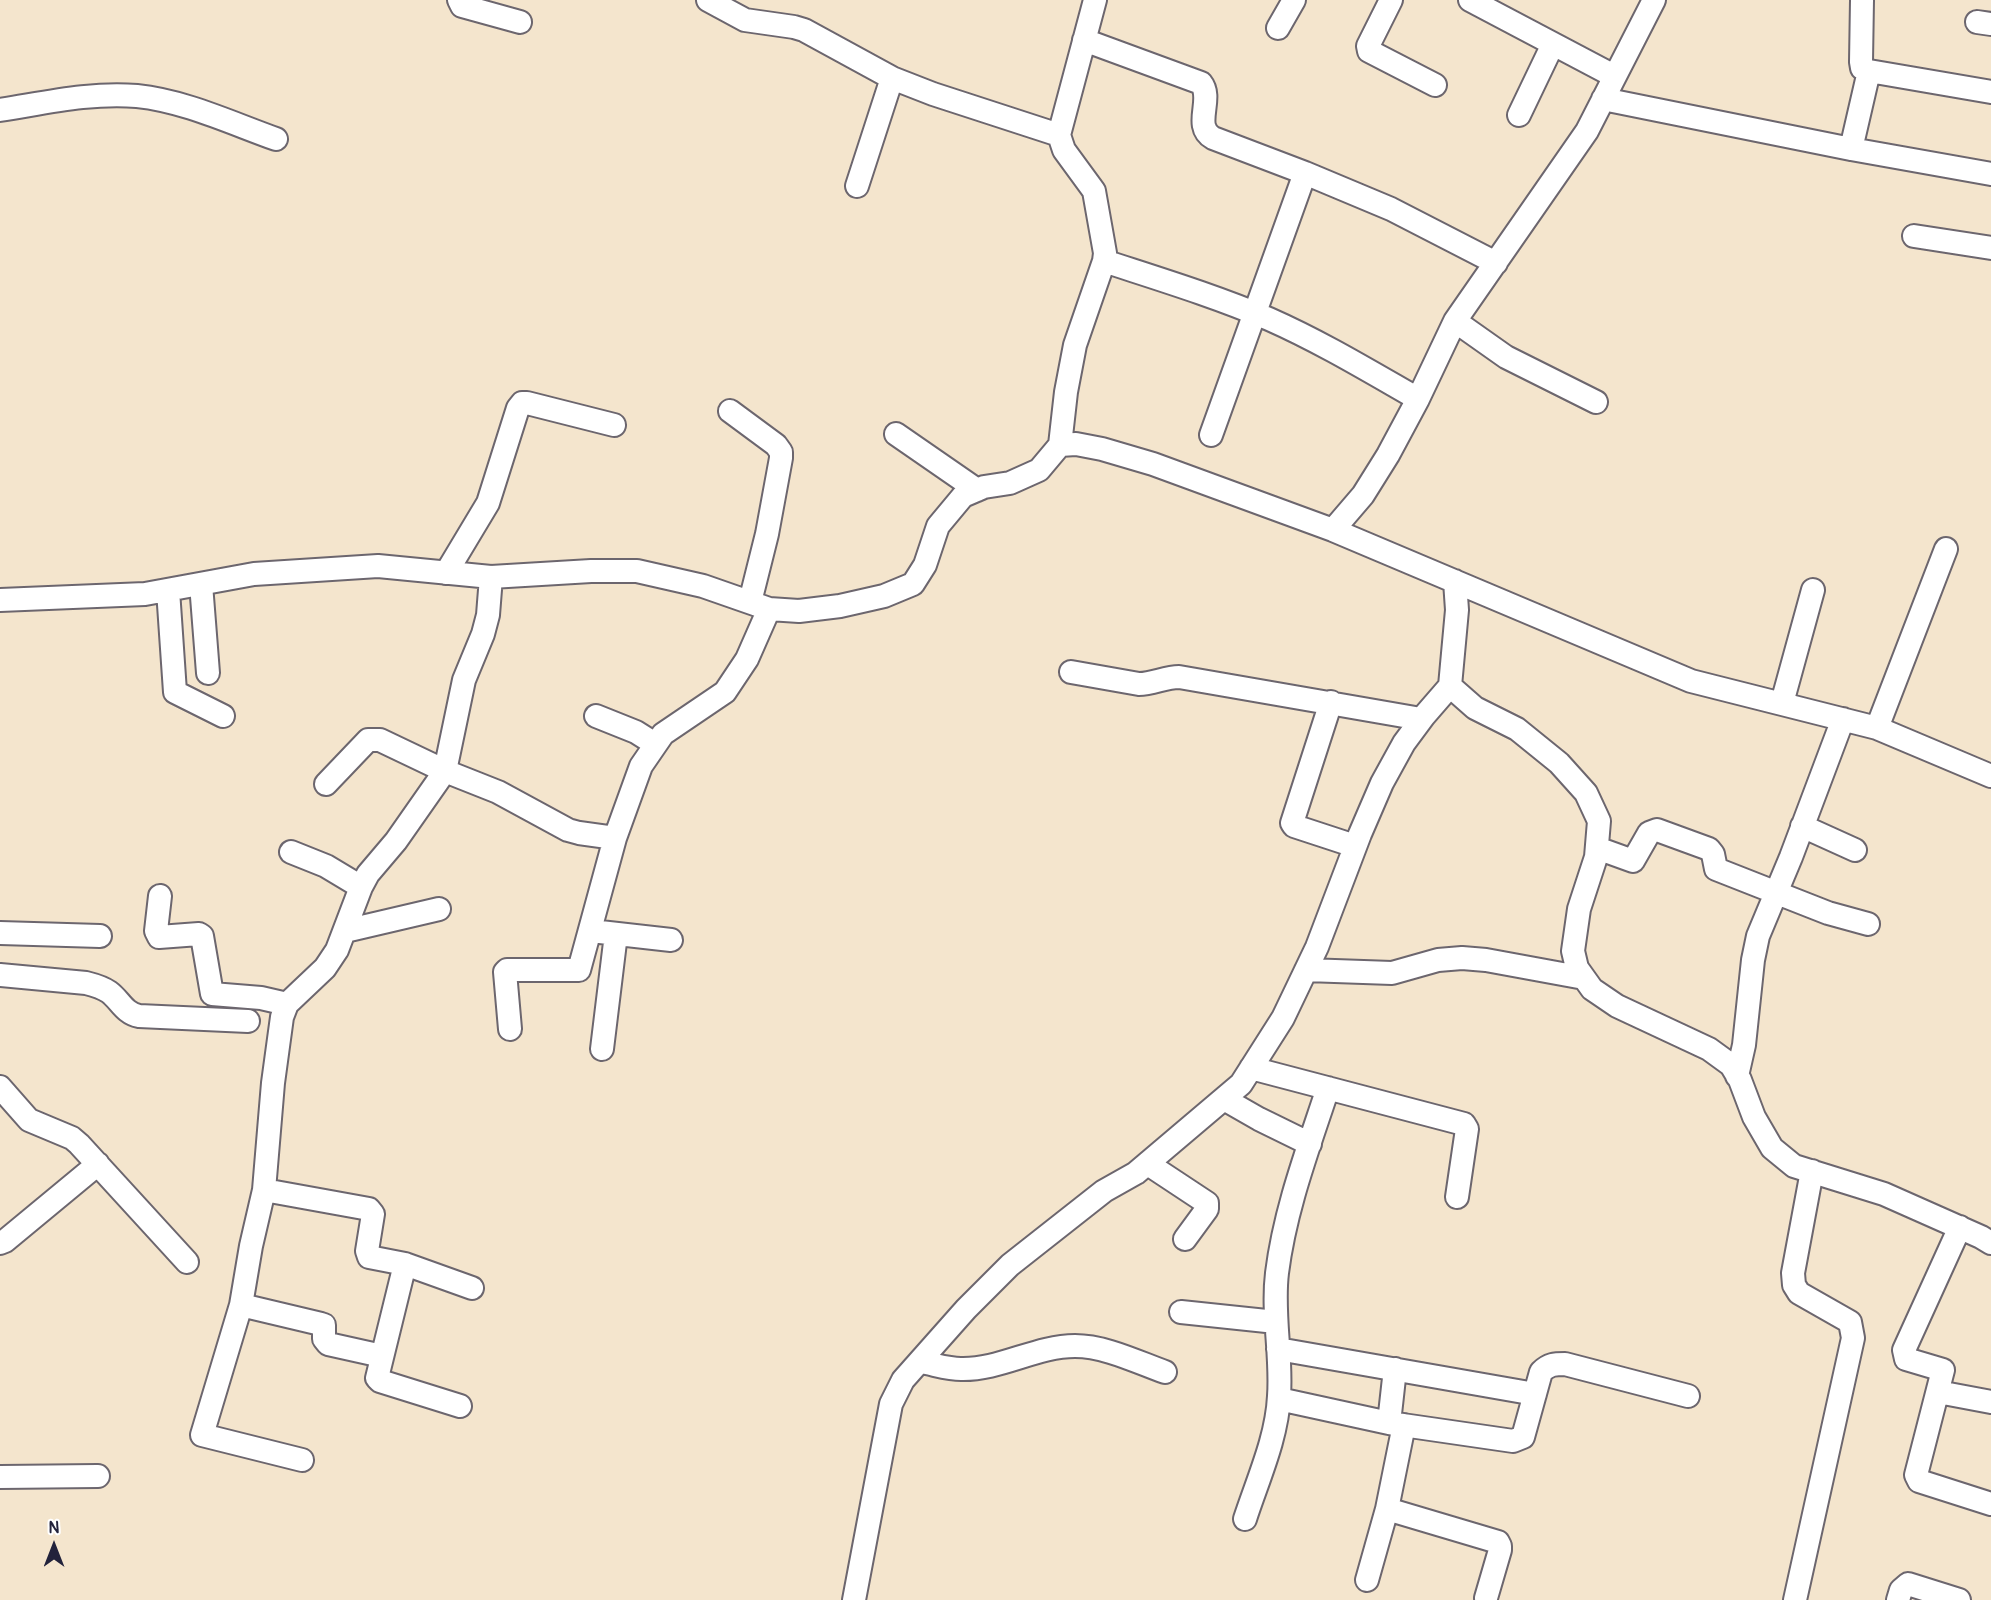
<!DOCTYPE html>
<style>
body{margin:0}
#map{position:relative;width:1991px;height:1600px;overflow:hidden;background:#f4e5cd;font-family:Pangolin,sans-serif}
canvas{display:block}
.north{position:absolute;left:24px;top:1516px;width:60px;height:60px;-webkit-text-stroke:4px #fff;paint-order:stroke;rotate:0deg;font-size:16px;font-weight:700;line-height:24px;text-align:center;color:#22223b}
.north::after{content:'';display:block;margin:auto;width:21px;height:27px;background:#22223b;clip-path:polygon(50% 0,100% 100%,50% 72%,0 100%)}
</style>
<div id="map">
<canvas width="1991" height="1600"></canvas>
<div class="north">N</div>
</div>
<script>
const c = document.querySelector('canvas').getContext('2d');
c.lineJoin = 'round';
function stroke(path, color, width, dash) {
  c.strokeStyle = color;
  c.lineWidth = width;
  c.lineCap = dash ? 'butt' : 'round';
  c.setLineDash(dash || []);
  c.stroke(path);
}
const minor = new Path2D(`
 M459,0L462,6L520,22
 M708,0L745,20L794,27L804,30L892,78L933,94L1059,135
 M1391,0L1368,46L1369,51L1435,85
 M1470,0L1614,76
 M1862,0L1861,62L1862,68L1869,71L1991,92
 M1977,22L1991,24
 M1278,28L1294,0
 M1084,40L1201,83C1214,99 1192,126 1213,138L1305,173L1391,209L1496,263
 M1603,99L1851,149L1991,174
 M0,110C45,103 91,92 137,96C185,101 231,123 276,139
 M1519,115L1553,44
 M1851,149L1869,71
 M857,186L892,78
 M1914,236L1991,248
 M1104,261C1159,279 1215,296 1269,319C1321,342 1369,371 1418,399
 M1455,321L1506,357L1596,402
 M730,411L776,445L781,452V458L767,534L750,602
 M896,434L977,490
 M1211,435L1305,173
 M1060,445L1066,392L1075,345L1104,261L1105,253L1094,191L1064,150L1059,135L1095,0
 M1333,530L1363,495L1388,455L1418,399L1455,321L1587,131L1654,0
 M446,573L488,503L518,408L522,403H527L614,425
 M201,584L208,673
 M168,590L175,692L223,716
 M0,600L145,594L254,574L378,566L491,577L591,571H637L703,586L769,609L799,611L840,606L884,596L913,584L925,565L938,526L963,496L984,487L1010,483L1039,470L1060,445L1076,444L1102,449L1153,464L1333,530L1691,681L1877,728L1991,776
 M1071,672L1139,684C1153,684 1165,677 1179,677L1421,719
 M1450,686L1475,708L1517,729L1559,763L1586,793L1599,821L1596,857L1579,909L1573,951L1577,968L1592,989L1617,1006L1709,1049L1731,1065L1740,1080L1754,1117L1772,1148L1794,1166L1884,1194L1981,1237L1991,1243
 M1331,702L1292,823L1294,826L1355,846
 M1782,703L1813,590
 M596,716L636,732L655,744
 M1877,728L1946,549
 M326,784L368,740H380L445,771L498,792L568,830L579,833L615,838
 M1802,826L1855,850
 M1597,848L1633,861L1649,833L1657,830L1709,849L1713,854L1716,869L1828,913L1868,924
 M291,852L326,866L361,887
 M160,896L156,931L159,937L199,934L202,936L212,994L261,998L287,1004
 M345,931L439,909
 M600,932L671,940
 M0,933L100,936
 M1306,970L1392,973L1438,960L1462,958L1486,960L1584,978
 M0,975L86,983C94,985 102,987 109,992C120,1000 124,1013 139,1016L248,1021
 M510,1029L505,972L507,970H579L615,838L641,766L663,734L725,692L747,659L769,609
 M602,1049L616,934
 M1251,1068L1464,1124L1467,1129L1457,1197
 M1737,1076L1744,1045L1753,960L1758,936L1791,857L1843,719
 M0,1087L29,1120L72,1138L79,1144L187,1262
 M1224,1099L1259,1119L1310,1144
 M1148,1164L1207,1203V1209L1185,1239
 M264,1190L369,1209L373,1214L367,1251L369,1257L405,1264L472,1288
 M1960,1227L1904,1350L1906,1359L1943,1370L1916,1475L1919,1481L1991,1504
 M0,1243L5,1241L98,1164
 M405,1264L377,1378L380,1381L460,1406
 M241,1305L321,1324L324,1325V1339L328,1344L382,1356
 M1181,1312L1276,1322
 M1278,1349L1535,1394
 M920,1362C933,1364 948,1369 961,1369C1000,1370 1036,1346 1075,1346C1105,1346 1137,1362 1165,1372
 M1938,1392L1991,1402
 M1279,1399L1389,1423L1513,1441L1523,1437L1541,1372C1549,1364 1555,1364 1565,1364L1688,1396
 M1389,1423L1395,1369
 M302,1460L202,1435L241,1305L251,1246L264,1190L273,1083L282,1017L287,1004L325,968L337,950L361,887L368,874L396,841L445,771L464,680L483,634L488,615L491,577
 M0,1477L98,1476
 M1387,1509L1498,1542L1500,1546V1550L1486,1598
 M1245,1519C1258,1479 1277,1438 1279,1396C1282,1355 1272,1314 1277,1273C1285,1209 1308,1149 1328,1088
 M1367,1580L1387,1509L1404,1425
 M854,1600L891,1404L903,1380L966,1309L1010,1265L1104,1191L1136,1173L1241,1084L1283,1018L1317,947L1360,834L1382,783L1404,743L1424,716L1450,686L1457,610L1455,581
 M1795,1600L1853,1338L1850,1322L1799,1293L1794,1285L1793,1273L1812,1171
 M1898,1600L1901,1590L1908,1584L1959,1600`);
stroke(minor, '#6c666e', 26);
stroke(minor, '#fff', 22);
</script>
